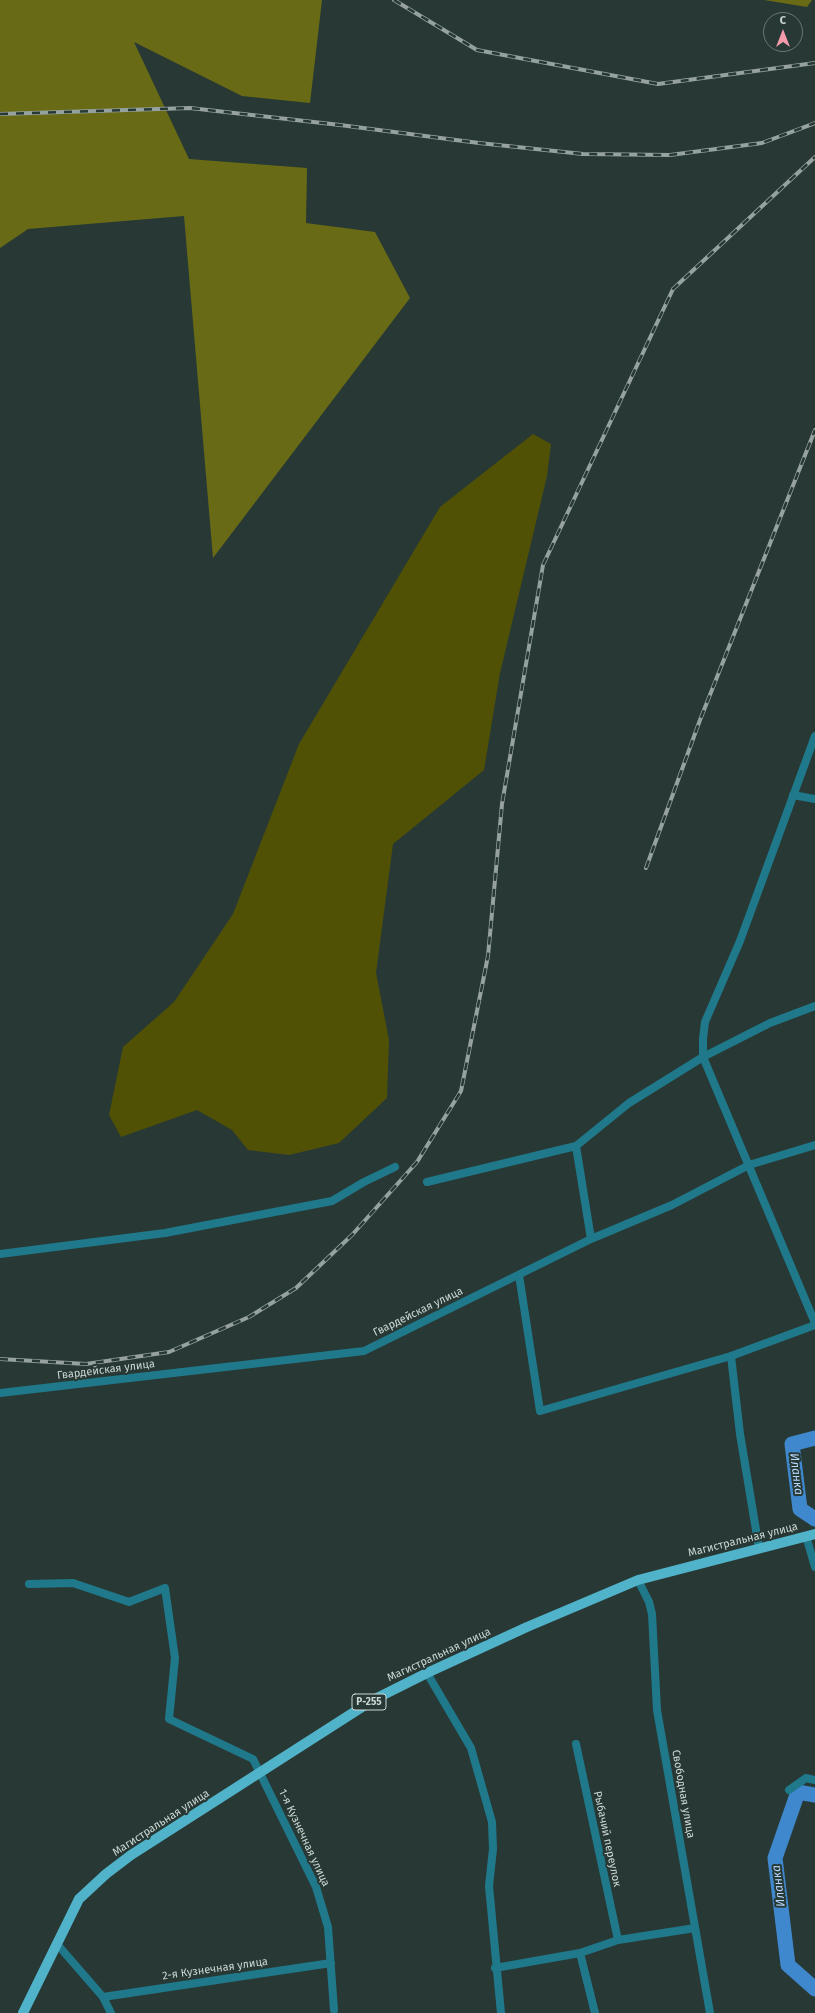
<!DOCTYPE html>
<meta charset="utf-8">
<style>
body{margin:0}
#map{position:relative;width:815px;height:2013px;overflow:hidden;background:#283935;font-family:"Fira Sans",sans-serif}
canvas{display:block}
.north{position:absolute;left:763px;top:12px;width:40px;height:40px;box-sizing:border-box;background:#283935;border:1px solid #6a7875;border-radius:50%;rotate:0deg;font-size:11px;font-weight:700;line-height:16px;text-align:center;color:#ccd7d4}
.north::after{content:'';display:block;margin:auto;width:14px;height:18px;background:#f39aac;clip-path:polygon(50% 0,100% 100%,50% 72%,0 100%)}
</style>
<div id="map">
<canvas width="815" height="2013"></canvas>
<div class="north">С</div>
</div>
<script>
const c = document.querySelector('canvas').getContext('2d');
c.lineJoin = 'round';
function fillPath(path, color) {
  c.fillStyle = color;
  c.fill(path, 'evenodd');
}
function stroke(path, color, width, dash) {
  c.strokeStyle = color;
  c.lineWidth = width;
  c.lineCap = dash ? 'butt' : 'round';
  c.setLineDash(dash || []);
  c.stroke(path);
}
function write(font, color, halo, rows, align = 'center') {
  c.font = font + ' "Fira Sans",sans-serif';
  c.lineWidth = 4;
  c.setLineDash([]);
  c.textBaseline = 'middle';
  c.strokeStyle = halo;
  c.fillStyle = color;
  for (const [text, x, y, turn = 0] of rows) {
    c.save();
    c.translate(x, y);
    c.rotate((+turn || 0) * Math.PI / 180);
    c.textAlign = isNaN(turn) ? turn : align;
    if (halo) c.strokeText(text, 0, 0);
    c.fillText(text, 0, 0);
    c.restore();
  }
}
fillPath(new Path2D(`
 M533,434L551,444L547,476L500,673L484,770L393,844L376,973L389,1040L387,1098L339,1143L289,1155L248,1150L232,1130L197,1110L121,1137L109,1115L123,1047L174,1002L233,914L299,744L440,507Z`), '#505104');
fillPath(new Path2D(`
 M0,0H322L310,103L242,96L134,42L189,159L307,168L306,223L375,232L410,298L213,558L184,216L28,229L0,248Z
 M764,0H812L807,7Z`), '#686a15');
stroke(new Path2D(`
 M815,1438L792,1444L800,1509L815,1519
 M815,1795L798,1792L775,1858L788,1965L815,1989`), '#3f88cd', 15);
stroke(new Path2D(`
 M815,736L740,941L705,1022L703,1039V1057L815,1323
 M793,795L815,799
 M576,1146L591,1239
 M427,1182L576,1146L629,1103L703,1057L770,1023L815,1006
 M0,1254L165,1233L332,1201L364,1182L395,1167
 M519,1275L540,1411L731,1356
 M0,1393L364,1351L591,1239L672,1205L749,1165L815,1145
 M806,1536L815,1567
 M759,1548L740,1434L731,1356L815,1325
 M638,1580L649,1602L652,1614L657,1710L710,2013
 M29,1584L73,1583L129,1602L165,1588L175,1658L169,1719L253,1759L316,1887L328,1927L334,2010
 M427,1673L471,1748L492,1822L493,1849L489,1886L501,2013
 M576,1744L618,1940
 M789,1790L806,1778L815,1780
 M57,1944L103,1997L111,2013
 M580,1953L595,2013
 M495,1968L580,1953L618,1940L695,1928
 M103,1997L331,1963`), '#20798b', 8);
stroke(new Path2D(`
 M23,2013L79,1899L106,1874L131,1855L373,1700L427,1673L527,1627L638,1580L815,1534`), '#51b3c9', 10);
const rail = new Path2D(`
 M394,0L477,50L658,84L815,63
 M0,114L190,108L340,125L479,143L583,154L670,155L762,143L815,123
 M646,868L700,720L815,430
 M0,1359L86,1364L169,1352L249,1317L296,1288L352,1235L417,1162L461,1091L488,956L502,804L543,565L673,289L815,157`);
stroke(rail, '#95a29f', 4);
stroke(rail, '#283935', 2.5, [8]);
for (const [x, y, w] of [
 [369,1702,34]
]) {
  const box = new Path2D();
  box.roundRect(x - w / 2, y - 8, w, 16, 3);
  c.fillStyle = '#283935';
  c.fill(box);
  stroke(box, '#ccd7d4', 1);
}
write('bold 10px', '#ccd7d4', null, [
 ["Р-255",369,1702]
]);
write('11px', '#ccd7d4', '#283935', [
 ["Гвардейская улица",418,1312,-26],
 ["Гвардейская улица",106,1370,-7],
 ["Магистральная улица",743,1540,-14],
 ["Магистральная улица",439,1655,-25],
 ["Свободная улица",683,1794,80],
 ["Магистральная улица",161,1823,-33],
 ["1-я Кузнечная улица",304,1838,65],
 ["Рыбачий переулок",607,1839,78],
 ["2-я Кузнечная улица",215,1969,-8]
]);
write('italic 12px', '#b6d9fe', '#283935', [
 ["Иланка",796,1474,83],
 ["Иланка",779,1886,-97]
]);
</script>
